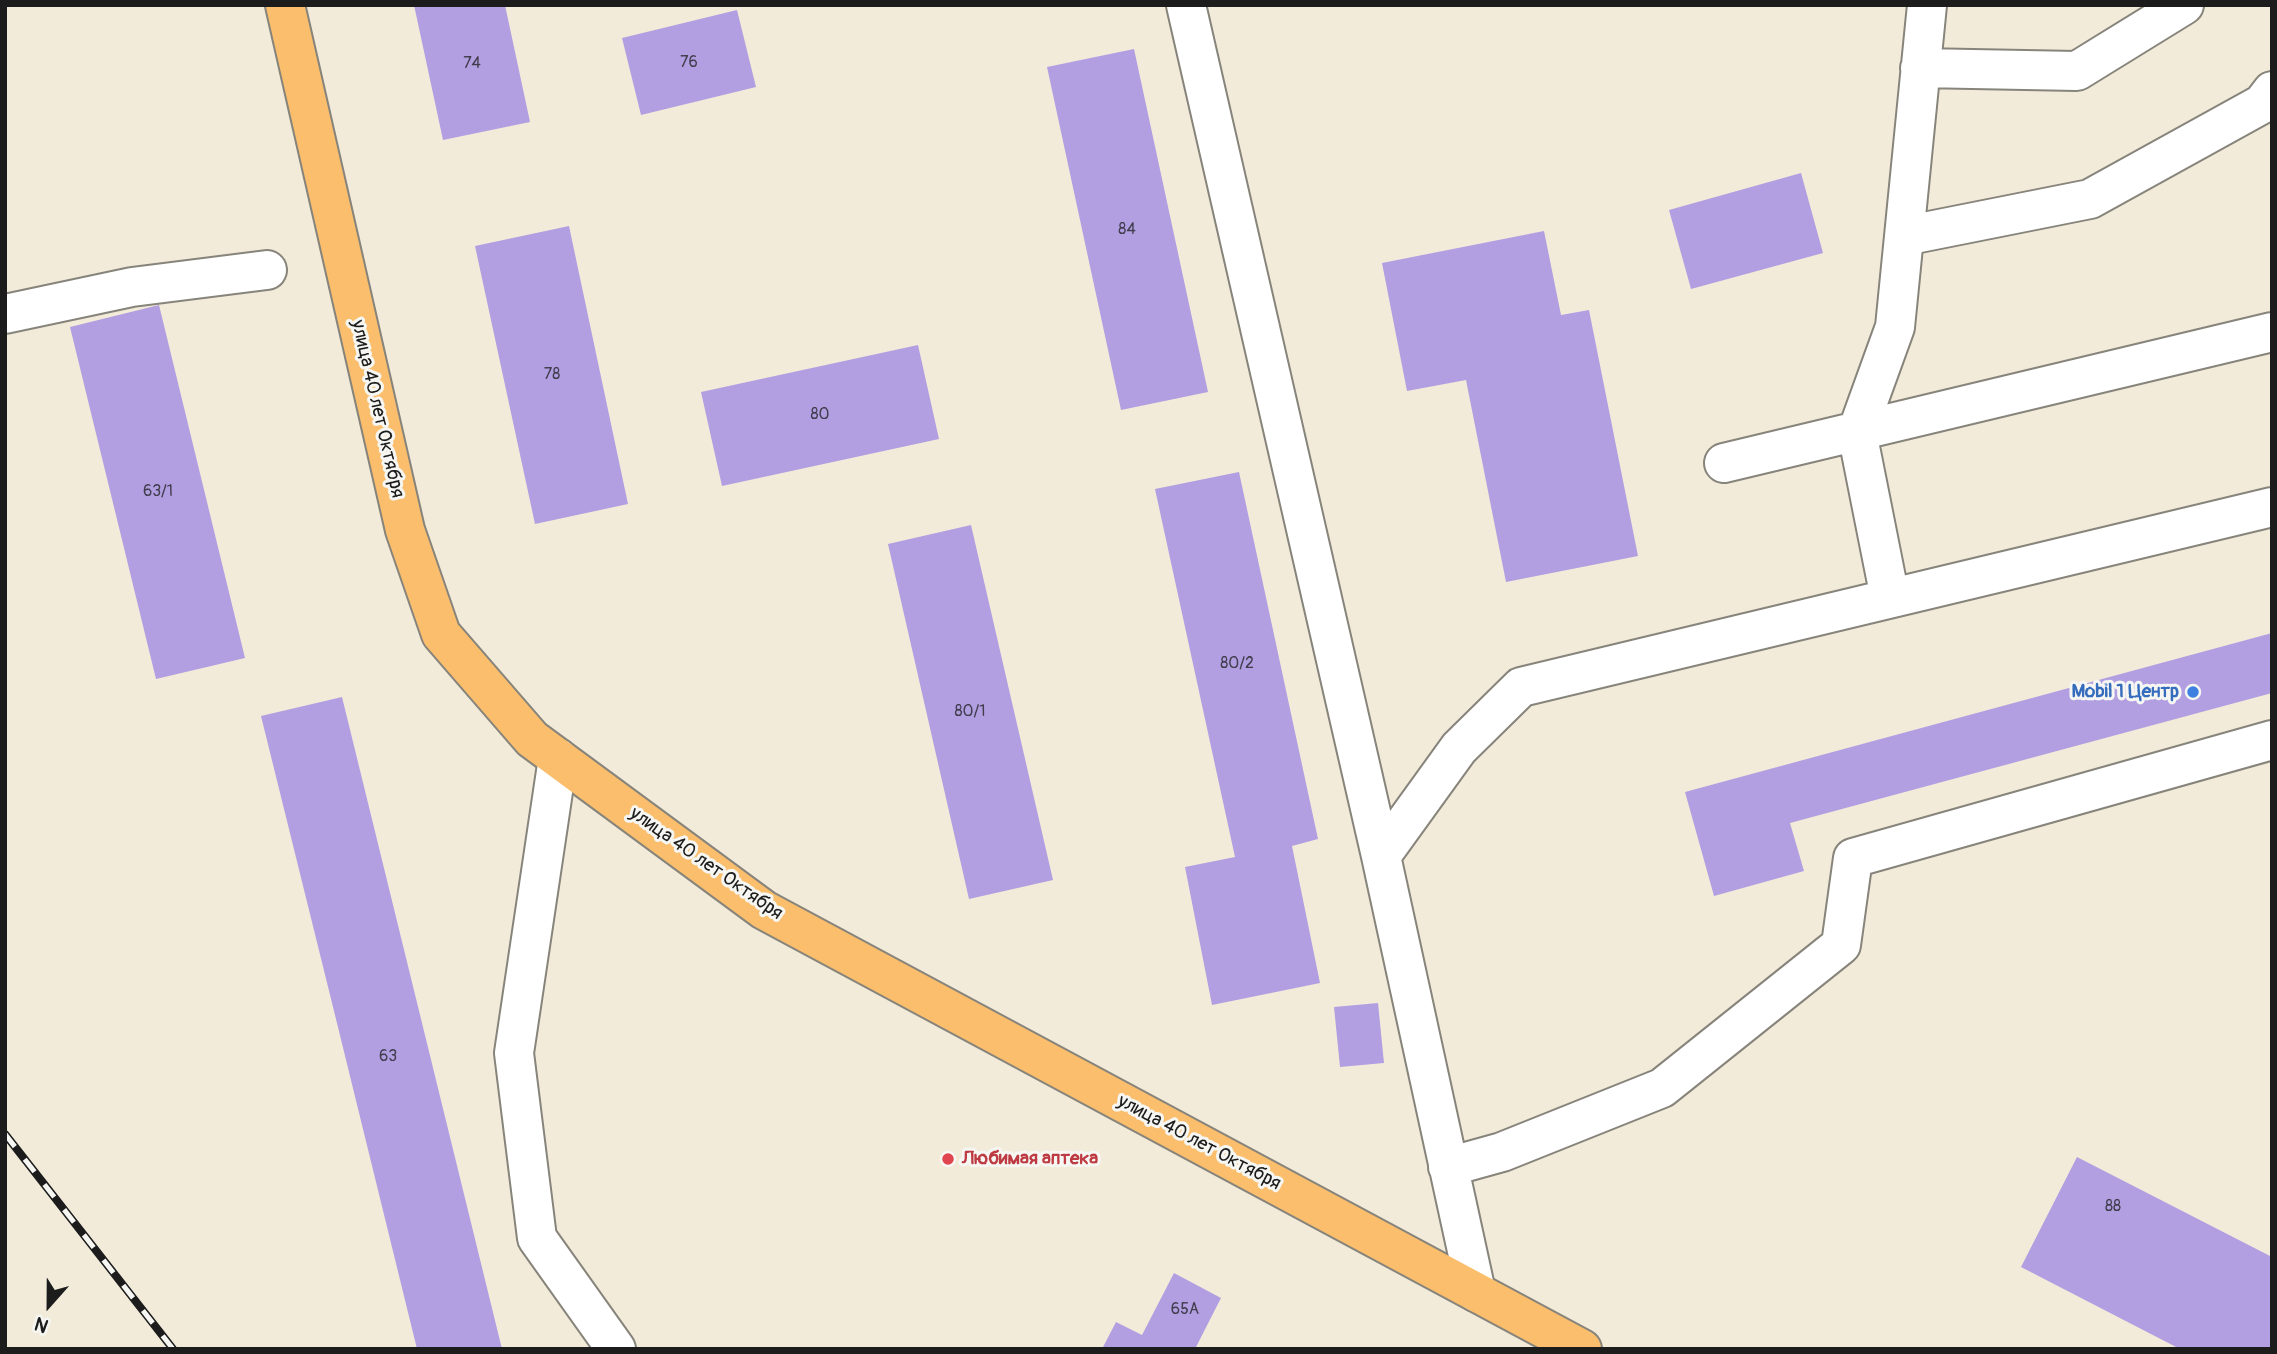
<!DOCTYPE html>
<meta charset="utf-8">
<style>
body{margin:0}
#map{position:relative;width:2277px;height:1354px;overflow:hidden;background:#f2ebda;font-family:Pangolin,sans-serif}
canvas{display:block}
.frame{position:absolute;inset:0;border:7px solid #1c1c1c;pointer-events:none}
.north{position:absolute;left:14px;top:1270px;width:70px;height:70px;-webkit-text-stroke:5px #f6f6f2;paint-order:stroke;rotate:201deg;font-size:19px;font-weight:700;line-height:28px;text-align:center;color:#1c1c1c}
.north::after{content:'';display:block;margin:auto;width:24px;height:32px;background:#1c1c1c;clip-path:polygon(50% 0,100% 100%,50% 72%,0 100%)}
</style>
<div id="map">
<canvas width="2277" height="1354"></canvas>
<div class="frame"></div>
<div class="north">N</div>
</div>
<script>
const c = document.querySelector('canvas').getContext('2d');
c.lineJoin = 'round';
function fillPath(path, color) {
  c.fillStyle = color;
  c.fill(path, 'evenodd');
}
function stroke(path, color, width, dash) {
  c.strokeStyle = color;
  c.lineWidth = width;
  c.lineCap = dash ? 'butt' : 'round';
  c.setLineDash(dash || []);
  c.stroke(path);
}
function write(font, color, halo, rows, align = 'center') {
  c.font = font + ' Pangolin,sans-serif';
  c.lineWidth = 6;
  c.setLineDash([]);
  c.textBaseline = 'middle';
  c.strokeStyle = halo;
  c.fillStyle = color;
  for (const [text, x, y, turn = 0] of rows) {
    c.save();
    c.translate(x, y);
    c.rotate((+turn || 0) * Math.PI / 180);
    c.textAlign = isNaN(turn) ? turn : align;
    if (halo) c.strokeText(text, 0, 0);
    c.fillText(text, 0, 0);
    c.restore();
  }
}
fillPath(new Path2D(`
 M414,5H505L530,122L443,140Z
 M737,10L756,87L641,115L622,38Z
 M1134,49L1208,392L1121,410L1047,67Z
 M1801,173L1823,253L1691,289L1669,210Z
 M569,226L628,504L535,524L475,246Z
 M1544,231L1561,315L1589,310L1638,556L1506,582L1466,380L1407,391L1382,263Z
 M159,305L245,658L156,679L70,327Z
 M918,345L939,439L722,486L701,392Z
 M1239,472L1318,839L1292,846L1320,983L1212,1005L1185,867L1235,857L1155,489Z
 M971,525L1053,880L969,899L888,544Z
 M2272,633V693L1790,823L1804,871L1714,896L1685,792Z
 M342,697L502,1349H417L334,1011L261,716Z
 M1378,1003L1384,1063L1340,1067L1334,1007Z
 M2077,1157L2272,1257V1349H2180L2021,1267Z
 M1174,1273L1221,1298L1195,1349H1102L1116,1322L1142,1335Z`), '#b19fe1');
const minor = new Path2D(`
 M1186,5L1381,856
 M1920,68L2077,71L2184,5
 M1904,236L2090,199L2262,104L2272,91
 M5,314L132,287L267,270
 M1724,463L2272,332
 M1890,598L1857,432L1895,327L1927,5
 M558,758L514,1053L537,1238L616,1349
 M1448,1167L1502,1152L1662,1088L1841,945L1853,858L2272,740
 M1476,1292L1381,856L1459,748L1521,687L2272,507`);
const major = new Path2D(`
 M285,5L405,530L441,634L532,739L764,910L1582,1349`);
stroke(minor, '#87847b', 42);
stroke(major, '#87847b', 42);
stroke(minor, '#fff', 38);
stroke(major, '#fabe6d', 38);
const rail = new Path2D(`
 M5,1134L173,1349`);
stroke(rail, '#1c1c1c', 8);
stroke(rail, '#f6f6f2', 5, [16]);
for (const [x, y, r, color] of [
 [2193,692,7,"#3f7fe0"],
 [948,1159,7,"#e0444e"]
]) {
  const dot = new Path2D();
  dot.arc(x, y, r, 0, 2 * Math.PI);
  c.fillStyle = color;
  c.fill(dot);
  stroke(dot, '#f6f6f2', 2.5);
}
write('16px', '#413d4d', null, [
 ["76",689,63],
 ["74",472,64],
 ["84",1127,230],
 ["78",552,375],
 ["80",820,415],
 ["63/1",158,492],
 ["80/2",1237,664],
 ["80/1",970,712],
 ["63",388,1057],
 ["88",2113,1207],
 ["65А",1185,1310]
]);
write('19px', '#1c1c1c', '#f6f6f2', [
 ["улица 40 лет Октября",377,409,77],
 ["улица 40 лет Октября",706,864,35],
 ["улица 40 лет Октября",1199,1143,28]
]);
write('bold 19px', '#366cbe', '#f6f6f2', [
 ["Mobil 1 Центр",2179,692]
], 'right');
write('bold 19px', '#be3a42', '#f6f6f2', [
 ["Любимая аптека",962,1159]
], 'left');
</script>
